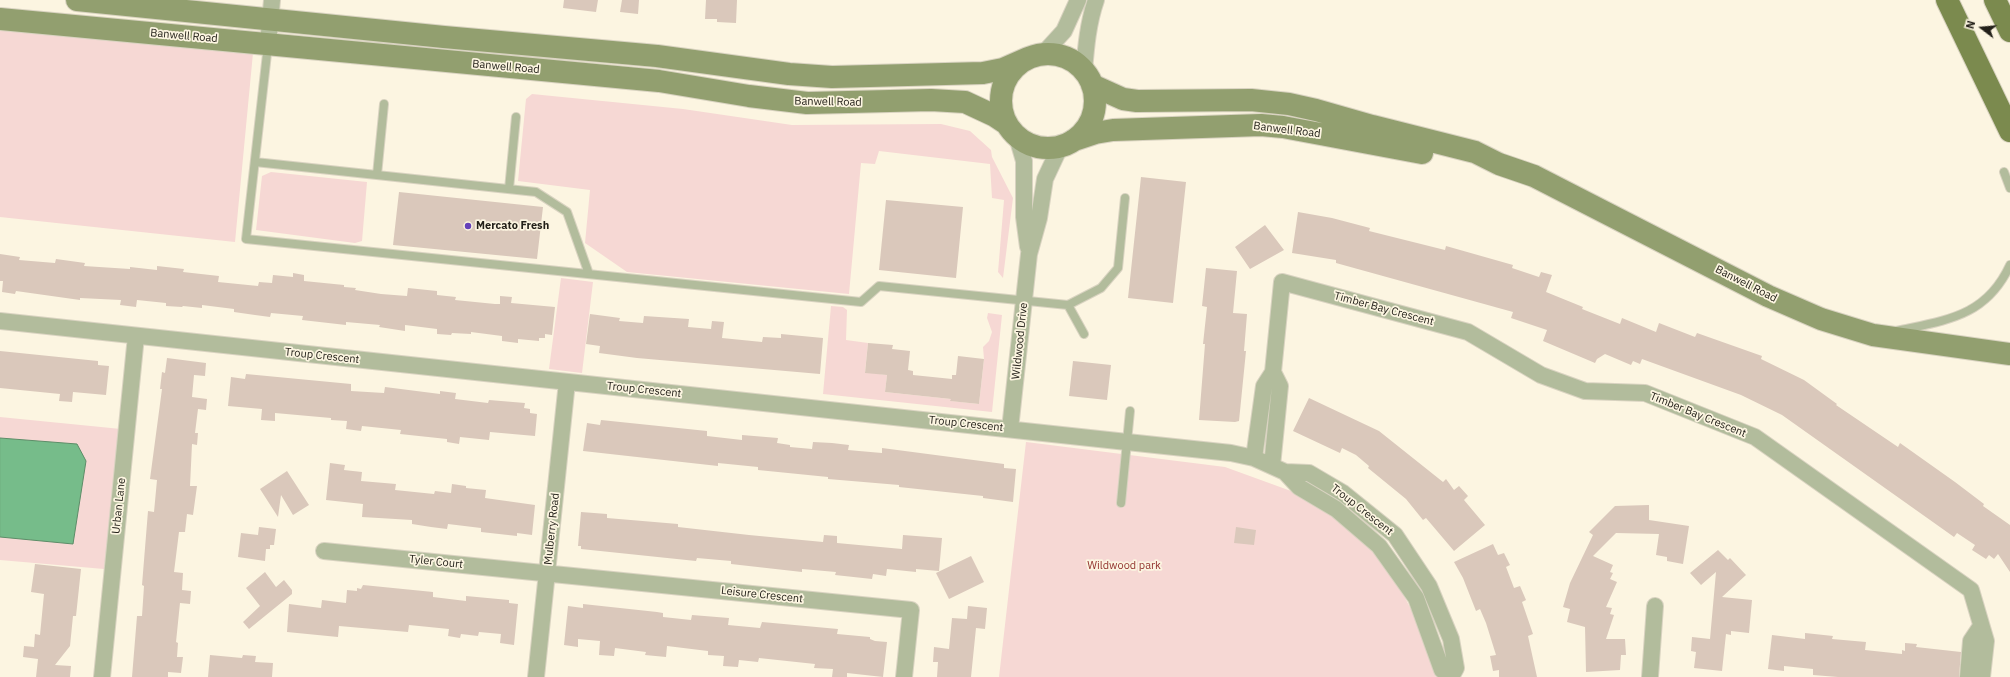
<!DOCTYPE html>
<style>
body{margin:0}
#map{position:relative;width:2010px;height:677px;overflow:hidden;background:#fcf5e1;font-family:"IBM Plex Sans",sans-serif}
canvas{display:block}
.north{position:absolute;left:1962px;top:8px;width:40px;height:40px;-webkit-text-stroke:3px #fcf5e1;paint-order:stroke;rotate:286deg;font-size:11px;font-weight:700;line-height:16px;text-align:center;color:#232019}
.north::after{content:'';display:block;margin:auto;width:14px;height:18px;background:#232019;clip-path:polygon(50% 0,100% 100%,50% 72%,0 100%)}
</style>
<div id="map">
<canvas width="2010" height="677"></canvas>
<div class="north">N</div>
</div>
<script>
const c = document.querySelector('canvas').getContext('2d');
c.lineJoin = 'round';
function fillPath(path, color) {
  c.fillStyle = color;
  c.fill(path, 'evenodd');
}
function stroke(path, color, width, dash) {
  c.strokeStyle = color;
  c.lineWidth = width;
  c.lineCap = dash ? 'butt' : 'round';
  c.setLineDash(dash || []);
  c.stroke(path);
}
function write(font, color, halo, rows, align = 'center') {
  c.font = font + ' "IBM Plex Sans",sans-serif';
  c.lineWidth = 3.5;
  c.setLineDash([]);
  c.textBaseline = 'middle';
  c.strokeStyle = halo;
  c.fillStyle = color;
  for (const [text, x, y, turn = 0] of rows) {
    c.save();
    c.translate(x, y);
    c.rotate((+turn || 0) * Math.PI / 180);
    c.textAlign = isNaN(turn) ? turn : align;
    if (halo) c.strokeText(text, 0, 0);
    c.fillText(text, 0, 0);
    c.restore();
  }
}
fillPath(new Path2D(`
 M0,30L253,53L235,242L0,217Z
 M532,94L683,109L792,125L941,124L970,131L991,150L992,157L1013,198L1003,278L998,272L1004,200L992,198L990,164L879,151L875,164L861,163L849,294L627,272L585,243L590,190L518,181L526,99Z
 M271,172L367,182L362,241L355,243L256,230L262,176Z
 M561,278L593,282L582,373L549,369Z
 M831,306L843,307L847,310L846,340L868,343L865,372L887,375L885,392L951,399V401L979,404L984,359L983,347L989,341L992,332L987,318L988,313L1002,315L992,412L823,394Z
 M0,417L121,429L104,569L0,560Z
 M1026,442L1225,467L1313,499L1384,558L1424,634L1436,677H999Z`), '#f6d8d4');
const water = new Path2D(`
 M0,438L77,444L86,461L73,544L0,537Z`);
fillPath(water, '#76bc8a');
stroke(water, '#5d8d68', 1);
fillPath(new Path2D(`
 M564,0H598L596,12L563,8Z
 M622,0H639L638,14L620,12Z
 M706,0H737L736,23L717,22V19H705Z
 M1141,177L1186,182L1173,303L1128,298Z
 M399,192L543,207L537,259L393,245Z
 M886,200L963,207L956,278L879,270Z
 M1298,212L1332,218L1370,228L1369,231L1445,250L1446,246L1513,265L1512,268L1539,277L1541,272L1552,275L1546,292L1583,307L1582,309L1620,324L1622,318L1656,332L1659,323L1695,337L1697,333L1762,356L1761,359L1804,380L1837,404L1836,405L1898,447L1900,443L1955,482L1984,504L1983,506L2010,525V572L1998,554L1994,559L1989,555L1986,559L1972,550L1975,545L1957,533L1954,537L1782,415L1741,395L1642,359L1640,364L1633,361L1631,365L1605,354L1597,359L1595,363L1543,341L1547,330L1511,318L1513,312L1336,263V260L1292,253Z
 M1265,225L1284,250L1250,269L1235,247Z
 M0,254L20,257L19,260L55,263L56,259L85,263L84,266L130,269V267L157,270V266L184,269L183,272L219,276L218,282L258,286L259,282L272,283L273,275L293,277V273L304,275V281L344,285V287L356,288L355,290L381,294L407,296L408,288L437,291V295L456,297L455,300L495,304H500V296L512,297L511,303L555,307L552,335L545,334V338H539V341L518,339V343L502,341V336L471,332V334L452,333L451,335L437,334V329L405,325V331L379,327L380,325L346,322V325L302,320L303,316L271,313L270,317L255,315L234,312V309L202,305V308L183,306L182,307L166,306V303L137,300L136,307L120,305L121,300L80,298V300L16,291L15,294L2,292L3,281H0Z
 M1206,268L1237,271L1233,313L1247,314L1244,351H1246L1239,421L1235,422L1199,420L1205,344H1203L1207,307L1202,306Z
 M590,314L620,318L619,321L643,323L644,316L689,319L688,327L711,329L712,321L724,322L722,338L762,342L763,337L781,338V334L823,338L820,374L637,358L599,353L600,346L586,344Z
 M868,343L893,345L892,349L910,351L908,370L913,371V375L952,379V375H956L958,356L984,359L979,404L950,401L951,399L885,392L887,375L865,373Z
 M0,351L98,361V365L109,366L106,395L73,392L72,402L59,401L60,394L0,388Z
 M167,358L206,363L205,376L194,375L192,397L207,399L206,410L198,409L195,433H198L197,445L192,444L190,486H197L193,515L187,514L185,532H179L174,572L183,573L182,590L191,591L190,604L180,603L176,642L178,643L177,657H183L181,673L168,672V677H132L137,616H142L144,586L142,585L148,511L154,512L157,480L150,479L162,389H160L162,372L165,373Z
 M1073,361L1111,365L1107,400L1069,396Z
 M246,374L351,384V391L384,393L385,387L440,394V391L456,393L455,399L488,403L489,400L525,403L524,408L530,409V413L537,414L535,436L490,432L489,440L460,437L459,444L447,442V439L400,434L401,430L362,426L361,431L346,429L347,421L331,420V418L275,413V421L261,420L262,409L228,406L231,377L245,379Z
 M1309,398L1379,431L1443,482L1446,479L1454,490L1459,486L1468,496L1464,500L1485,525L1454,551L1426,518L1423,520L1406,499L1368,468L1369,466L1356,455L1342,448L1340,453L1293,431Z
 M601,420L707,431V436L742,440V435L778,438L777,443L790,445V447L812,449L813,442L832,443L849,445L848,450L859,451L882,453V448L1004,464V468L1016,469L1013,502L983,498V496L899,487V485L828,479V477L758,470V467L718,463V466L583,451L587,423L600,425Z
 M330,463L345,465L344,470L362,472L361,481L396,484L395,490L434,494L435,491L451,493L452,484L466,486V488L486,490L485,498L535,505L532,535L517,533V536L481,532V528L448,524L447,529L431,527L412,524V520L362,517L363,504L326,500Z
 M287,471L309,505L293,515L281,495L278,517L260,489Z
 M1649,505V520L1689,526L1683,564L1667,561V557L1656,555L1659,534L1616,533L1593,556L1613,565L1610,572L1613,573L1610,579L1617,582L1606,607L1612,608L1610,614L1614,615L1606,639H1625L1626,655H1621L1620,670L1586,672L1585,627L1567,622L1570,609L1563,607L1570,583L1593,535L1589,532L1615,506Z
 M581,512L607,514V518L678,524V527L749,535L823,542L824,535L837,536V543L902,549L903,535L942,538L939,571L916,569V572L887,569L886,576L873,574L872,579L835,575L836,572L802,569V572L731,564V561L697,558L696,561L581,549V546H578Z
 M259,527L276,529L274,545H270V549H266L265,561L238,557L241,533L258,535Z
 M1236,527L1256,530L1254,545L1234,543Z
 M1493,544L1498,555L1504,553L1510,565L1506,567L1514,588L1520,586L1526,600L1522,602L1533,634L1528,636L1537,677H1499V670L1493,671L1490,656L1496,655L1486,623L1480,609L1476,611L1463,578L1454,562Z
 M1718,550L1728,560L1730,558L1746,575L1722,597L1752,600L1749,633L1731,631V635L1726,634L1722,671L1694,668L1696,652L1691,651L1692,637L1710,639L1716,572L1701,585L1690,573Z
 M971,556L984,582L949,599L936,573Z
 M35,564L81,569L76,616H73L70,646L55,665L71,666L70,677H36L38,659L23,657L24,646L34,647L35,634L40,635L44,594L31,592Z
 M265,572L276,587L284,580L292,590V594L249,629L243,622L260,606L246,588Z
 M363,585L433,592V597L466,601V596L509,600V603L518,604L514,645L500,643L501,634L479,632L478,636L461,634L460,638L448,636L449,629L409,625L408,632L339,626L338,637L287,632L289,604L321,608L322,600L346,603L347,590L357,591V588L361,589Z
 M583,604L657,612L663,613V617L691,620L692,615L729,618L728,625L760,628L762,622L838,629L837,634L870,637V639L875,641L887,642L883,677L847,673V677H832L833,669L814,668L815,664L759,658L758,662L739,660L738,667L723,666L724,656L708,655V651L667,646L666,657L645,655L646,652L615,648L614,656L599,655L600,641L578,639V647L564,645L568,606L583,608Z
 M968,606L987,608L985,629L976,628L971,677H937L938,662H933L934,647L949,649L952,618L967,619Z
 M1805,633L1833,636L1832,639L1866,642L1865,650L1902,654V650L1905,651V643L1917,644L1916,647L1961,652L1959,677H1838L1813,675V669L1784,666V671L1768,669L1772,635L1805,639Z
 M210,655L242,658L243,655L256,656L255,662L273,663L272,677H208Z`), '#dac8bb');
const lane = new Path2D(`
 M268,45L246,239L861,302L879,286L1068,305L1101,288L1118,268L1125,198
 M255,162L536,192L567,212L589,274
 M2004,172L2010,188
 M377,175L384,104
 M509,189L516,117
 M1068,305L1084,334
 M1896,331C1946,320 1986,317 2010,265
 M1121,503L1130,411`);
const street = new Path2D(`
 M268,44L272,0
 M1043,54L1064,31L1078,0
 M1084,71C1086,47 1088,23 1096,0
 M1017,137L1024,161V217L1028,247
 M0,321L1127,442L1231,453L1254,458L1285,472L1309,473L1343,493L1395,535L1429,586L1451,639L1456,668L1451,677
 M1010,429L1029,254L1039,218L1045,179L1060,147
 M1254,458L1264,386L1273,372L1282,282L1468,332L1541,375L1585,391L1645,393L1755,437L1971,590L1986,641L1982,677
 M1272,466L1280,386L1273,372
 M1285,472L1299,487L1336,509L1379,546L1416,598L1442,670L1451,677
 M324,551L911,610L904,677
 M102,677L136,336
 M536,677L567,382
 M1650,677L1655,606
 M1968,677L1971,641L1981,626`);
const secondary = new Path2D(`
 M77,0L444,37L657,56L789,74L832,77L983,73L1003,69L1028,58
 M0,19L659,81L749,96L807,103L931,100L965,102L995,116L1007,124
 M1001 101a47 47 0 1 1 94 0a47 47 0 1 1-94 0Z
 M1092,85L1123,99L1137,101L1251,100L1289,104L1316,110L1372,126L1475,152L1499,164L1534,176L1768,296L1821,319L1873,335L2010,354
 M1074,140L1095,133L1113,130L1261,125L1283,127L1422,153`);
const primary = new Path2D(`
 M1947,0L2010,131
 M1995,0L2010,31`);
stroke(lane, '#d9d3c1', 10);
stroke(street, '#d9d3c1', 18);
stroke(secondary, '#d9d3c1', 24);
stroke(primary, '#d9d3c1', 24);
stroke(lane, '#b2bc9c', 8);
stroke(street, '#b2bc9c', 16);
stroke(secondary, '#929f6f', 22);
stroke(primary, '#7b8a4e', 22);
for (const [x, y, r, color] of [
 [468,226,4,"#6540b9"]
]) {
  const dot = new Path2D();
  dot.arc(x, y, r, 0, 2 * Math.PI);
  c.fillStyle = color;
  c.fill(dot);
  stroke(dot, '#fcf5e1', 1.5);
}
write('11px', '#232019', '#fcf5e1', [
 ["Banwell Road",184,36,5],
 ["Banwell Road",506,67,5],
 ["Banwell Road",828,102,1],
 ["Banwell Road",1287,130,7],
 ["Banwell Road",1746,284,27],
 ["Timber Bay Crescent",1384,309,15],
 ["Wildwood Drive",1020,341,-84],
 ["Troup Crescent",322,356,6],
 ["Troup Crescent",644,390,6],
 ["Timber Bay Crescent",1698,415,22],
 ["Troup Crescent",966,424,6],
 ["Urban Lane",119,506,-84],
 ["Troup Crescent",1362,510,38],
 ["Mulberry Road",552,529,-84],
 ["Tyler Court",436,562,6],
 ["Leisure Crescent",762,595,6]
]);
write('bold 11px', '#232019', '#fcf5e1', [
 ["Mercato Fresh",476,226]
], 'left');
write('11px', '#92322d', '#fcf5e1', [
 ["Wildwood park",1124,566]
]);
</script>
